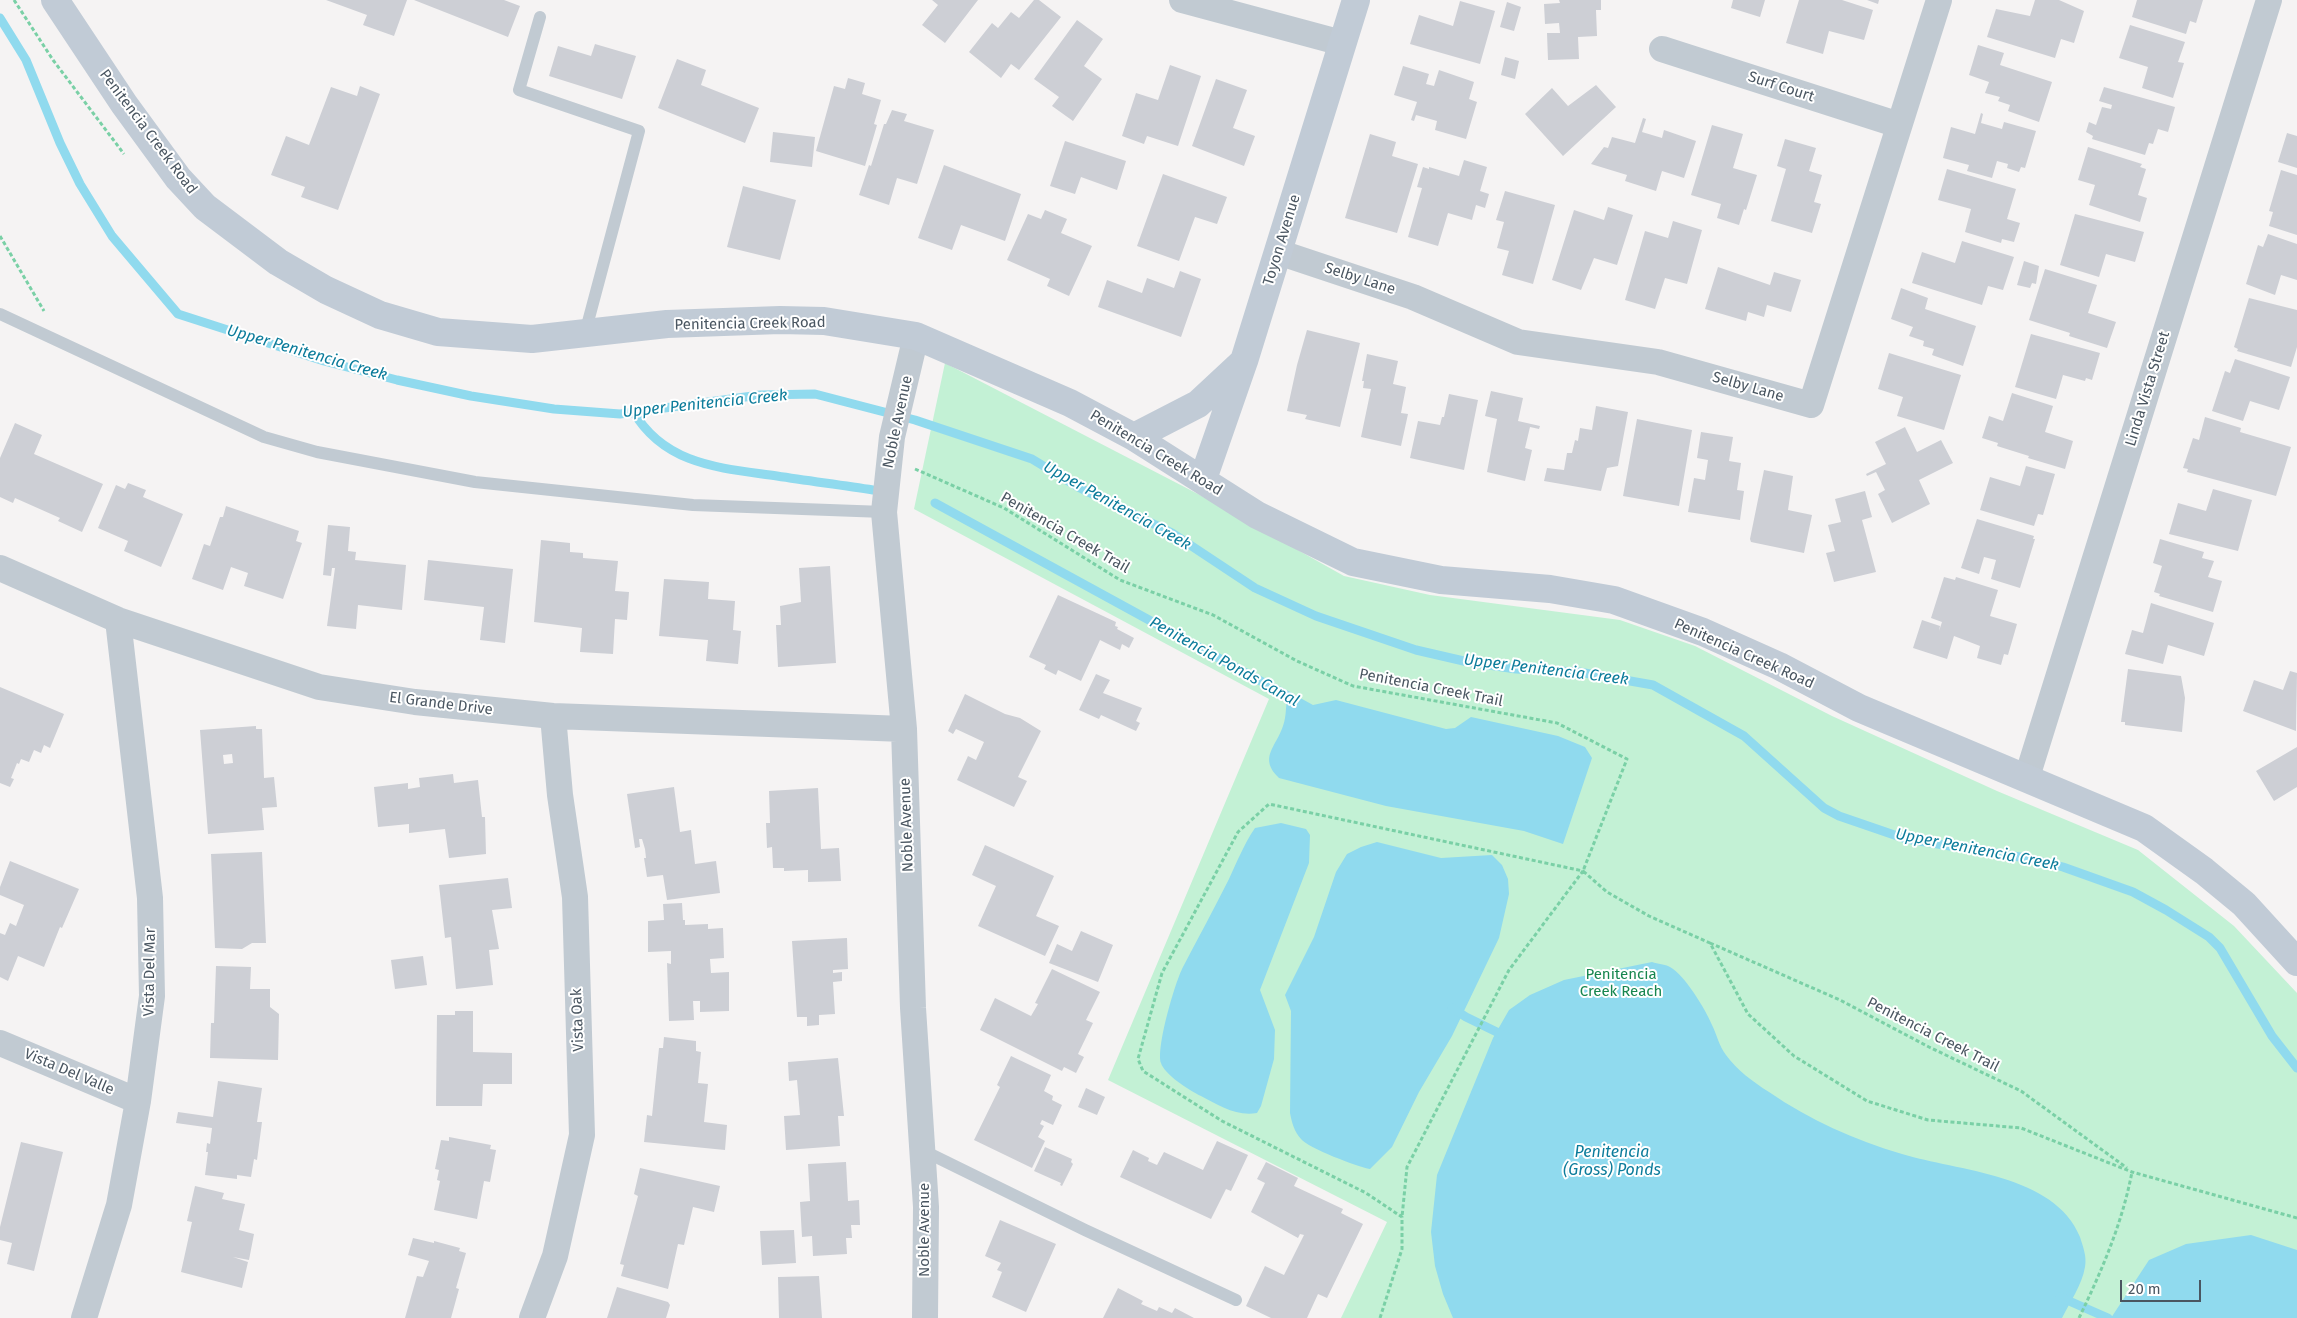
<!DOCTYPE html>
<style>
body{margin:0}
#map{position:relative;width:2297px;height:1318px;overflow:hidden;background:#f5f3f3;font-family:"Fira Sans",sans-serif}
canvas{display:block}
.scale{position:absolute;left:2120px;top:1280px;width:81px;height:22px;box-sizing:border-box;border:2px solid #4a5661;border-top:0;padding-left:6px;font-size:15px;line-height:18px;white-space:nowrap;color:#4a5661;-webkit-text-stroke:4px #fff;paint-order:stroke}
</style>
<div id="map">
<canvas width="2297" height="1318"></canvas>
<div class="scale">20 m</div>
</div>
<script>
const c = document.querySelector('canvas').getContext('2d');
c.lineJoin = 'round';
function fillPath(path, color) {
  c.fillStyle = color;
  c.fill(path, 'evenodd');
}
function stroke(path, color, width, dash) {
  c.strokeStyle = color;
  c.lineWidth = width;
  c.lineCap = dash ? 'butt' : 'round';
  c.setLineDash(dash || []);
  c.stroke(path);
}
function write(font, color, halo, rows, align = 'center') {
  c.font = font + ' "Fira Sans",sans-serif';
  c.lineWidth = 4;
  c.setLineDash([]);
  c.textBaseline = 'middle';
  c.strokeStyle = halo;
  c.fillStyle = color;
  for (const [text, x, y, turn = 0] of rows) {
    c.save();
    c.translate(x, y);
    c.rotate((+turn || 0) * Math.PI / 180);
    c.textAlign = isNaN(turn) ? turn : align;
    if (halo) c.strokeText(text, 0, 0);
    c.fillText(text, 0, 0);
    c.restore();
  }
}
fillPath(new Path2D(`
 M945,363L1198,494L1344,576L1430,595L1620,620L1695,646L1832,716L1997,791L2138,850L2234,926L2297,993V1318H1341L1387,1222L1108,1080L1269,699L914,509Z`), '#c3f1d5');
fillPath(new Path2D(`
 M1293,694L1313,705L1336,700L1446,729L1455,728L1471,717L1558,736L1585,747L1592,758L1563,844L1524,831L1386,806L1279,778C1258,758 1276,747 1283,726C1287,715 1285,706 1288,696Z
 M1281,823L1306,829L1310,835L1309,863L1260,990L1275,1030L1274,1059L1261,1106L1257,1113C1237,1117 1218,1105 1201,1096C1190,1091 1164,1074 1161,1063C1156,1048 1175,982 1183,967C1198,938 1214,909 1229,879C1237,862 1244,844 1255,828Z
 M1377,842L1441,858L1492,855L1502,865L1508,879L1509,894L1499,938L1452,1036L1419,1092L1392,1147L1370,1169C1358,1167 1308,1148 1301,1139C1294,1131 1292,1123 1290,1113L1291,1011L1285,995L1314,937L1336,872L1347,854L1361,847Z
 M1652,962C1658,964 1665,964 1670,967C1684,974 1706,1010 1712,1025C1717,1035 1719,1046 1726,1055C1737,1070 1753,1082 1769,1092C1810,1120 1854,1140 1902,1154C1957,1171 2055,1174 2080,1237C2083,1247 2087,1256 2085,1267C2082,1285 2070,1302 2062,1318H1453L1443,1294L1435,1266L1431,1232L1437,1175L1493,1038L1509,1010L1530,995L1564,980Z
 M2251,1235L2297,1250V1318H2111L2149,1260L2186,1244Z`), '#90daee');
stroke(new Path2D(`
 M0,18L26,60L60,143L80,184L112,236L178,314L324,361L397,380L471,396L554,409L620,414L760,395L815,394L915,420L1032,459L1078,487L1172,533L1255,588L1316,616L1416,650L1468,662L1516,669L1579,672L1653,685L1744,736L1824,808L1839,816L1906,839L2026,858L2063,867L2133,892L2166,910L2209,937L2220,948L2272,1036L2297,1068
 M633,411C665,466 722,468 777,476C809,481 841,485 873,490
 M935,503L1288,696L1298,703
 M1452,1008L1466,1017L1507,1037
 M2060,1297L2108,1318`), '#90daee', 9);
fillPath(new Path2D(`
 M326,0H407L394,36L363,25L367,15Z
 M414,0H504L520,6L508,37Z
 M932,0H978L945,43L922,25L938,5Z
 M1034,0H1039L1061,17L1019,70L1011,64L1001,78L969,52L992,23L998,28L1011,12L1019,18Z
 M1559,0H1601V10H1596L1597,36L1578,37L1579,59L1548,60L1547,33H1560L1559,23L1545,24L1544,4L1560,3Z
 M1733,0H1765L1760,17L1731,8Z
 M1799,0H1842L1873,10L1864,40L1829,31L1823,54L1786,43Z
 M1867,0H1879L1878,4Z
 M2035,0H2059L2084,11L2074,43L2061,39L2055,58L1987,37L1996,9L2030,16Z
 M2137,0H2203L2196,23L2190,21L2186,34L2132,17Z
 M1460,1L1495,11L1480,64L1410,44L1419,15L1453,26Z
 M1507,2L1521,7L1514,31L1500,27Z
 M1077,20L1103,39L1084,66L1102,79L1073,121L1052,106L1059,97L1034,79Z
 M2130,25L2185,42L2178,62L2184,63L2173,98L2142,88L2148,67L2119,58Z
 M595,44L636,56L622,99L549,76L558,46L591,56Z
 M1978,45L2004,53L2000,65L2052,82L2039,122L2008,111L2010,105L1998,101L2000,97L1985,93L1989,82L1969,75Z
 M1505,57L1519,61L1515,79L1501,75Z
 M677,59L706,70L701,85L759,108L745,143L658,108Z
 M1170,65L1201,76L1178,146L1147,136L1144,144L1122,136L1136,93L1158,100Z
 M1403,66L1429,74L1426,84L1434,86L1439,70L1474,82L1469,99L1477,102L1466,139L1435,130L1437,121L1416,115L1414,121L1411,120L1417,102L1394,95Z
 M848,78L865,83L862,94L881,100L874,124L877,125L865,166L816,151L834,86L845,89Z
 M1216,79L1247,90L1233,128L1255,136L1244,166L1192,146Z
 M1596,85L1616,107L1563,156L1525,114L1552,88L1568,106Z
 M360,86L380,94L338,210L301,197L305,187L271,175L286,136L309,145L331,87L357,96Z
 M2104,87L2175,107L2168,132L2158,129L2153,144L2149,143L2145,155L2092,139L2093,136L2086,132L2089,122L2096,125L2102,107L2111,109L2112,105L2099,101Z
 M892,110L907,114L904,121L934,130L917,184L897,178L889,205L859,195L869,165L871,166L884,124H886Z
 M1981,113L1983,114L1981,123L2002,129L2004,122L2036,131L2025,168L2021,167L2019,172L2007,168L2008,164L1997,161L1992,178L1967,171L1969,165L1943,158L1951,127L1975,134Z
 M1643,118L1646,119L1642,132L1662,138L1664,130L1696,141L1684,178L1662,171L1656,191L1625,181L1627,175L1591,164L1604,147L1608,148L1612,137L1635,143Z
 M1712,125L1743,134L1733,168L1757,175L1746,210L1744,209L1739,225L1717,218L1721,204L1691,195Z
 M773,132L815,137L812,167L770,162Z
 M2287,133L2297,136V168L2278,162Z
 M1370,134L1396,142L1392,156L1418,164L1397,233L1345,218Z
 M1785,139L1816,148L1809,171L1822,175L1814,202L1821,204L1812,233L1771,221L1786,169L1777,166Z
 M1065,141L1126,161L1117,190L1081,177L1075,194L1050,186Z
 M2088,147L2142,164L2140,167L2146,169L2138,195L2147,198L2140,222L2089,205L2095,185L2078,180Z
 M1464,160L1487,167L1480,191L1489,194L1485,208L1476,205L1472,220L1448,213L1438,246L1408,237L1422,188L1417,187L1423,167L1429,169V167L1459,176Z
 M944,165L1021,194L1005,241L961,225L952,250L918,238Z
 M1947,169L2016,189L2007,219L2020,223L2014,242L2002,239L2001,243L1965,232L1971,209L1938,200Z
 M2281,170L2297,175V235L2269,226L2273,212L2269,211Z
 M1163,174L1227,197L1217,224L1195,217L1179,261L1137,246Z
 M743,186L796,200L780,260L727,247Z
 M1505,191L1555,205L1533,284L1502,275L1509,251L1497,248L1504,222L1496,220Z
 M1608,207L1633,215L1617,265L1594,258L1581,290L1552,280L1574,210L1604,220Z
 M1045,210L1067,219L1061,233L1092,246L1069,296L1047,286L1050,279L1007,260L1028,214L1041,219Z
 M2075,214L2144,232L2135,262L2106,254L2099,277L2060,265Z
 M1673,221L1702,230L1687,284L1665,278L1655,309L1625,300L1645,231L1668,238Z
 M2268,234L2297,244V280L2281,275L2275,295L2246,284L2258,245L2263,247Z
 M1962,241L2014,257L2003,290L1988,286L1982,305L1912,283L1922,252L1955,263Z
 M2024,261L2039,266L2036,284L2032,283L2030,288L2017,285Z
 M1718,267L1770,285L1774,272L1801,280L1791,312L1767,305L1764,317L1748,312L1746,321L1705,309Z
 M2045,269L2097,285L2088,313L2116,322L2107,348L2069,336L2070,333L2029,320Z
 M1180,271L1201,279L1181,337L1098,307L1107,280L1142,293L1147,278L1174,288Z
 M1901,288L1928,298L1925,309L1976,326L1963,366L1932,355L1934,349L1923,346L1924,341L1909,336L1913,327L1891,319Z
 M2249,298L2297,310V347L2291,367L2237,351L2238,349L2234,347Z
 M1307,330L1360,343L1340,427L1305,419L1307,415L1287,411L1297,365Z
 M2031,334L2100,353L2092,380L2086,378L2085,381L2063,375L2056,399L2015,387Z
 M1889,353L1961,375L1944,430L1897,416L1903,397L1878,389Z
 M1367,354L1398,361L1393,384L1406,387L1401,413L1408,414L1401,446L1361,437L1371,389L1363,388L1364,381H1362Z
 M2235,359L2290,377L2279,410L2250,401L2243,421L2212,411L2225,371L2230,373Z
 M1491,391L1523,398L1518,421L1540,426L1539,429L1530,427L1525,448L1532,450L1525,481L1487,472L1497,419L1485,416Z
 M2012,393L2053,406L2045,432L2073,441L2065,469L2028,458L2029,456L1997,446L1998,443L1982,438L1989,416L2003,421Z
 M1449,394L1478,400L1464,470L1410,458L1418,421L1440,425L1442,417H1444Z
 M1596,406L1628,412L1618,466L1607,468L1601,491L1544,481L1547,468L1564,470L1567,453H1572L1575,440L1578,441L1580,428L1592,430Z
 M2205,417L2241,428L2240,432L2291,447L2276,496L2187,472L2188,469L2183,468L2193,438L2199,440Z
 M1637,419L1692,430L1679,506L1623,496Z
 M15,423L42,435L34,454L103,484L82,532L58,521L60,518L15,498L13,503L0,497V458Z
 M1905,427L1917,452L1941,440L1953,463L1919,480L1930,504L1892,523L1878,494L1885,490L1876,472L1867,476L1866,474L1886,464L1875,442Z
 M1701,432L1733,437L1729,461L1741,463L1737,490L1744,491L1740,520L1688,512L1694,478L1705,480L1708,460L1697,458Z
 M2026,466L2055,474L2043,515L2038,514L2034,526L1980,510L1990,477L2020,486Z
 M1764,470L1793,476L1788,510L1812,515L1804,553L1751,542L1750,539Z
 M128,483L146,490L143,497L183,514L161,567L124,551L128,541L98,528L116,485L125,489Z
 M2213,489L2252,500L2238,551L2169,534L2178,503L2206,511Z
 M1865,491L1872,517L1862,520L1876,572L1834,582L1826,553L1835,551L1828,525L1841,522L1835,499Z
 M226,506L299,531L296,541L302,543L283,599L244,586L248,573L231,567L223,590L192,579L204,544L210,546L220,517H223Z
 M1977,519L2034,536L2033,539H2035L2020,588L1991,579L1996,560L1984,557L1979,574L1961,568Z
 M328,525L350,527L348,551L356,552L355,560L406,565L402,610L358,605L356,629L327,626L335,568H332L331,576L323,575Z
 M2160,539L2204,552L2202,558L2214,561L2208,577L2222,581L2213,612L2159,596L2160,594L2154,592L2162,566L2153,563Z
 M541,540L570,543V552L583,553V558L618,561L615,591L629,592L627,620L615,619L613,654L580,652L582,628L534,622Z
 M428,560L513,569L505,643L480,640L484,607L424,600Z
 M830,566L836,663L778,667L776,625H781L780,606L801,602L799,568Z
 M1944,577L1955,580L1956,577L1998,590L1990,616L2017,624L2008,655L2004,654L2001,665L1977,658L1980,646L1954,636L1947,659L1913,648L1922,620L1940,626L1939,631L1942,622L1931,618Z
 M664,579L709,582L708,599L735,601L733,630L741,631L738,664L706,661L708,640L659,636Z
 M1058,595L1116,622L1115,626L1118,627L1117,629L1134,638L1129,648L1122,644L1120,650L1100,640L1081,681L1058,670L1056,675L1044,669L1046,665L1029,657Z
 M2151,603L2214,623L2204,656L2168,645L2163,664L2125,654L2132,630L2143,633Z
 M2128,669L2181,676L2185,698L2182,732L2125,725V722H2121Z
 M2290,671L2297,673L2296,731L2243,711L2254,680L2283,690Z
 M1096,674L1110,680L1103,693L1142,708L1136,721L1140,723L1136,731L1101,715L1099,719L1079,710Z
 M0,687L64,714L50,748L44,745L41,753L34,750L29,762L21,759L19,764L17,763L11,778L14,779L10,787L0,783Z
 M965,694L1005,714L1020,718L1041,731L1018,777L1027,781L1014,807L957,780L968,756L976,760L984,742L956,729L953,734L948,731Z
 M256,726V729H262L264,778L274,777L277,807L262,808L264,830L208,834L200,730ZM232,754L233,763L224,764L223,755Z
 M2297,747V787L2274,801L2256,771Z
 M453,774L454,783L478,780L482,817H485L486,854L449,858L445,829L409,833V824L378,827L374,787L408,783V789L420,787L419,778Z
 M674,787L680,832L691,830L695,864L716,861L720,893L667,900L663,875L647,877L644,858H646L645,849L642,839H639L640,847L635,848L627,794Z
 M818,788L821,849L839,848L841,881L808,882V870L784,871V868H773L772,847L767,848L766,823H770L769,791Z
 M985,845L1054,876L1036,916L1059,926L1045,956L978,926L996,886L972,875Z
 M262,852L266,943H252L242,949L215,948L211,854Z
 M10,861L79,889L62,928L60,927L44,967L18,956L8,981L0,977V933L5,935L10,923L16,926L24,905L0,895V887Z
 M508,878L512,908L492,910L499,949L489,950L493,985L456,989L451,937L445,938L439,885Z
 M682,903L683,920H685V925L708,924V929L723,928L724,958L710,959L711,973L729,972V1011L700,1012V1001H693L694,1020L669,1021L667,963L671,964V951L648,952V921L664,920L663,904Z
 M1081,931L1113,945L1098,982L1049,963L1057,944L1072,951Z
 M847,938L848,969L833,970V973L842,972V981L833,982L835,1014L819,1015V1025L807,1026V1017H797L792,941Z
 M423,956L427,985L395,989L391,960Z
 M216,966L251,967L250,989H270V1007L279,1014L278,1060L210,1058L211,1023H214Z
 M1052,969L1100,992L1086,1020L1093,1023L1078,1054L1084,1057L1076,1073L1064,1067L1062,1071L980,1030L995,998L1031,1016L1038,1004L1035,1003Z
 M455,1011H473V1052L512,1053V1084H483L482,1106H436L437,1015H455Z
 M664,1037L696,1041V1051L701,1052L698,1083L708,1084L704,1122L727,1125L725,1150L644,1142L647,1115L652,1116L659,1048H663Z
 M1011,1056L1051,1075L1044,1091L1053,1096L1052,1100L1062,1105L1053,1125L1042,1120L1040,1124L1044,1126L1038,1137L1045,1141L1032,1168L974,1140L1000,1087L997,1085Z
 M838,1058L844,1116H838L840,1146L786,1150L784,1116L800,1115L797,1080L789,1081L788,1062Z
 M218,1081L262,1088L257,1122H262L257,1160L254,1159L251,1177L237,1175V1179L205,1175L208,1152H206L207,1143L210,1144L212,1128L176,1123L178,1112L213,1117Z
 M1086,1088L1105,1097L1097,1115L1078,1107Z
 M449,1137L491,1145L490,1149L496,1150L490,1182L484,1181L477,1219L434,1210L440,1181L437,1180L439,1170L435,1169L441,1140L449,1141Z
 M1217,1141L1248,1155L1231,1191L1226,1189L1211,1219L1120,1177L1133,1150L1149,1158L1148,1161L1157,1165L1164,1152L1203,1170Z
 M21,1142L63,1152L34,1271L7,1264L12,1243L0,1240V1227Z
 M1045,1147L1072,1159L1071,1162L1073,1164L1062,1186L1060,1185L1061,1183L1034,1171Z
 M846,1162L848,1201L859,1200L860,1225H851L852,1238H846L847,1254L813,1256L812,1236L802,1237L800,1202L810,1201L808,1164Z
 M1266,1162L1298,1178L1294,1186L1343,1209L1341,1213L1363,1224L1327,1298L1318,1294L1307,1318H1271L1246,1306L1265,1266L1284,1275L1304,1235L1300,1234L1298,1238L1251,1212L1265,1183L1257,1179Z
 M640,1168L720,1186L714,1212L693,1207L684,1245L678,1244L668,1289L621,1276L624,1265L620,1264L638,1196L634,1194Z
 M195,1186L224,1193L222,1199L245,1204L239,1230L254,1234L249,1260L233,1257L248,1262L242,1288L181,1272L192,1222L187,1221Z
 M1000,1220L1056,1244L1026,1312L992,1297L1002,1272L997,1270L1001,1263L985,1256Z
 M794,1230L796,1263L762,1265L760,1231Z
 M413,1238L434,1243V1241L460,1248L459,1251L466,1253L456,1288L459,1289L451,1318H405L417,1276L423,1277L429,1261L408,1255Z
 M819,1276L822,1318H779L778,1277Z
 M617,1287L668,1302L670,1305L666,1318H607Z
 M1118,1288L1143,1301L1141,1304L1157,1311L1159,1307L1172,1313L1175,1308L1194,1318H1103Z`), '#cdcfd5');
stroke(new Path2D(`
 M14,0L53,60L124,154
 M0,236L44,311
 M915,469L1004,508L1120,580L1213,615L1297,661L1353,686L1557,723L1627,759L1583,871L1607,892L1649,916L1710,943L1748,1014L1794,1056L1867,1101L1928,1120L2021,1128L2132,1172L2297,1218
 M1710,943L1840,1000L1929,1047L2021,1091L2127,1168
 M1380,1318L1402,1249V1217L1366,1193L1222,1121L1143,1071L1138,1059L1162,973L1238,832L1269,804L1583,871L1509,970L1407,1167L1402,1217
 M2079,1318C2102,1270 2122,1224 2132,1172`), '#7ad0a6', 3, [4, 2.5]);
stroke(new Path2D(`
 M540,17L519,90L639,131L585,333
 M0,314L264,437L317,452L475,482L693,505L884,512
 M924,1151L1085,1230L1236,1300`), '#c1cad2', 12);
stroke(new Path2D(`
 M1182,0L1342,43
 M1662,49L1899,125
 M1278,252L1413,297L1518,342L1658,362L1811,405L1939,0
 M916,336L892,437L884,512L904,729L913,1008L926,1207L925,1318
 M0,568L118,620L319,687L415,702L553,716L904,729
 M2027,777L2269,0
 M0,1043L138,1101
 M84,1318L119,1205L138,1101L152,996L150,898L118,620
 M532,1318L555,1256L582,1135L575,897L560,795L553,716`), '#c1cad2', 26);
stroke(new Path2D(`
 M55,0L124,104L178,178L205,207L278,262L326,290L380,315L438,332L532,339L667,324L780,320L824,321L916,336L1070,403L1134,437L1257,515L1353,562L1441,580L1550,589L1614,600L1703,632L1779,666L1859,708L2144,828L2204,871L2244,904L2297,962
 M1134,437L1198,404L1241,364
 M1203,479L1244,361L1356,0`), '#c1cbd6', 28);
write('15px', '#4a5661', '#fff', [
 ["Surf Court",1781,87,18],
 ["Penitencia Creek Road",148,132,53],
 ["Toyon Avenue",1282,240,-73],
 ["Selby Lane",1360,279,18],
 ["Penitencia Creek Road",750,324,-1],
 ["Selby Lane",1748,387,16],
 ["Linda Vista Street",2148,389,-73],
 ["Noble Avenue",898,422,-78],
 ["Penitencia Creek Road",1156,453,31],
 ["Penitencia Creek Trail",1065,533,30],
 ["Penitencia Creek Road",1744,654,24],
 ["Penitencia Creek Trail",1431,688,11],
 ["El Grande Drive",441,704,7],
 ["Noble Avenue",907,825,-92],
 ["Vista Del Mar",150,972,-89],
 ["Vista Oak",578,1020,-92],
 ["Penitencia Creek Trail",1933,1035,27],
 ["Vista Del Valle",69,1072,23],
 ["Noble Avenue",925,1230,-90]
]);
write('15px', '#17864f', '#fff', [
 ["Penitencia",1621,975],
 ["Creek Reach",1621,992]
]);
write('italic 16px', '#0c7c9b', '#fff', [
 ["Upper Penitencia Creek",307,353,16],
 ["Upper Penitencia Creek",705,404,-6],
 ["Upper Penitencia Creek",1117,506,29],
 ["Penitencia Ponds Canal",1224,662,29],
 ["Upper Penitencia Creek",1546,670,7],
 ["Upper Penitencia Creek",1977,850,11],
 ["Penitencia",1612,1153],
 ["(Gross) Ponds",1612,1171]
]);
</script>
